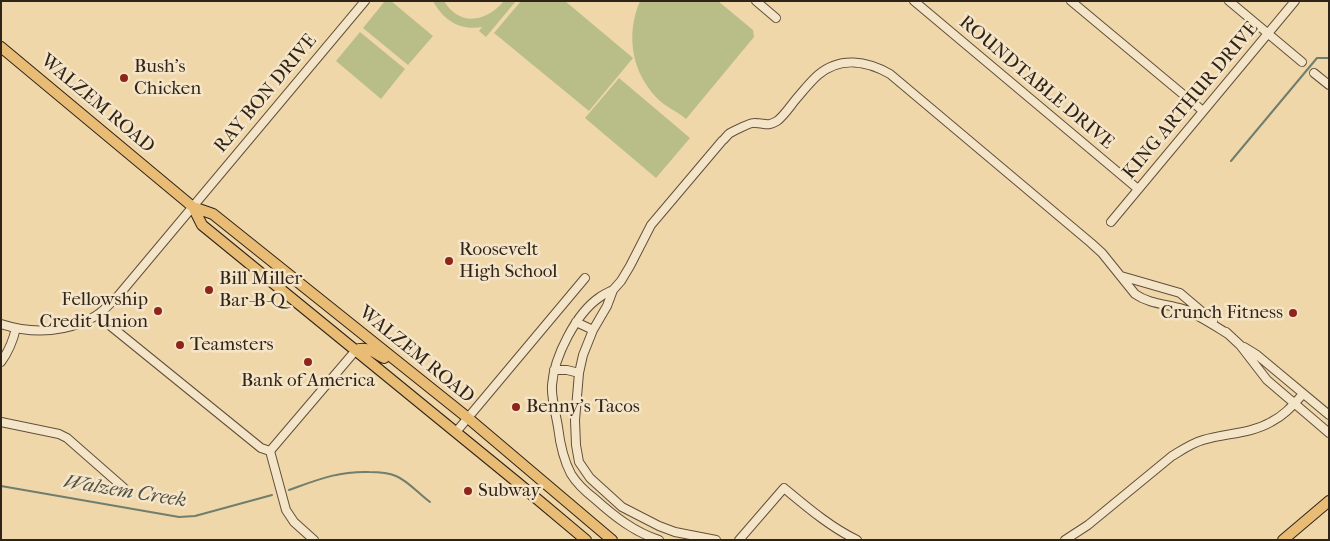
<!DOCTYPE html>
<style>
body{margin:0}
#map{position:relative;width:1330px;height:541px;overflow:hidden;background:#efd7aa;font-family:"IM FELL French Canon",serif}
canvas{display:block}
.frame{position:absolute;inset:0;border:2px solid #302318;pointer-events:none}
</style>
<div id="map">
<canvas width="1330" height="541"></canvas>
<div class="frame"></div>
</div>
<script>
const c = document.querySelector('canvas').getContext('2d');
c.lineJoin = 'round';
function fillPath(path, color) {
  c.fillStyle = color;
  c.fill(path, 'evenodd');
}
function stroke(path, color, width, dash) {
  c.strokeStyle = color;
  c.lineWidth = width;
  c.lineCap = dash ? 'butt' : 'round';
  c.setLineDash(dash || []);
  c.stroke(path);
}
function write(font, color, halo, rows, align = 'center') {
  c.font = font + ' "IM FELL French Canon",serif';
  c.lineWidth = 5;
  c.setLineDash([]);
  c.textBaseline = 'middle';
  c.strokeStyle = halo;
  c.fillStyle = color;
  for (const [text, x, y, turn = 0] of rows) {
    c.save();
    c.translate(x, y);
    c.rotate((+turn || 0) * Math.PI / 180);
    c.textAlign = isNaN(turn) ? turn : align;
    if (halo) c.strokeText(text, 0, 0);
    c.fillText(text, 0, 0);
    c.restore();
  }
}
fillPath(new Path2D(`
 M385,1H391L433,36L408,65L363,28Z
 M433,1H444C460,27 486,22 504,1H516L486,37L479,31L482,27C460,31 443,20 433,1Z
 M521,1H565L633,58L589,111L494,33Z
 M640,1H718L753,30L754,37L686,119C678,112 668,108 660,101C632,75 625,36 640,1Z
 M360,32L405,69L381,99L336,61Z
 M619,78L690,138L656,178L585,118Z`), '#b9be88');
stroke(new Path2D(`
 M1231,161L1317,58H1329
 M1,486L179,517L195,516L272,495
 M289,490C317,480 338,471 369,472C378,472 387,472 396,476C408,481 419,494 430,502`), '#707e6e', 2);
const minor = new Path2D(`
 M756,1L776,18
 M914,1L1138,189
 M1071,1L1203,111
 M1229,1L1302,62
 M1314,73L1329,85
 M1111,222L1295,1
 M1121,276L1180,293L1213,321
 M613,290C609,292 604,294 600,297C576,313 554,357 552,385C551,398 556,414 558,427C560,444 563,459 571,474C577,484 586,492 595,499C614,516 634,532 659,540
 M97,315L261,448L270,451
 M576,322L593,330
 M1,324C29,333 56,333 83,322C87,320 93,318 97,315C105,310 111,302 118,296L365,1
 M1226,332L1240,345L1267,380L1329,433
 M1244,347L1257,355L1329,415
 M1,362C9,351 13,341 16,328
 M554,370H567L579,373
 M1,422L59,434L67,438L124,488
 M456,432L585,278
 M270,451L356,350
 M270,451L286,510L294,522L314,540
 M716,540L675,532L659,526L622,507L590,478L579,462L576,445L575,420L579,373L583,355L593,330L607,306L613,290L621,281L630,266L651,225L722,141C725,139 727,135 730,133C734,131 751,122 755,123C765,123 767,127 777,121C784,116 791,105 797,98C804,90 810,82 818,75C840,56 867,61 890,74L1091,243L1102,253L1135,294C1149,304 1167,304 1183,309C1197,314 1215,326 1228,334
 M739,540L784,488C807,507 830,527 857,540
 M1065,540L1088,525L1172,456C1182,450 1192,443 1203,440C1226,433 1250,434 1271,422C1285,415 1293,405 1303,394`);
const major = new Path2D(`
 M1,47L193,207L213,214L468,418L612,540
 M193,207L202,225L518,483L586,540
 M356,350C367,346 375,353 384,358
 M1283,540L1329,501`);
stroke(minor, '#60503c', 10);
stroke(major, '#302318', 12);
stroke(minor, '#f5e5c8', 8);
stroke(major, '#e8bc75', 10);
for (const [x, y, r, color] of [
 [124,78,5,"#8f2418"],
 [449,261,5,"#8f2418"],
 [209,290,5,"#8f2418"],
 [158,311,5,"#8f2418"],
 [1293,313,5,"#8f2418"],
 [180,345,5,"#8f2418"],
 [308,362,5,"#8f2418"],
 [516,407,5,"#8f2418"],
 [468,491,5,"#8f2418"]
]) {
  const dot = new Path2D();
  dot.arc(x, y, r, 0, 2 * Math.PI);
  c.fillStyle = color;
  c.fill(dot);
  stroke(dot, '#f5e5c8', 2);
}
write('19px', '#302318', '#f5e5c8', [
 ["Bush's",134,67],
 ["Chicken",134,89],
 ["Roosevelt",459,250],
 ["High School",459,272],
 ["Bill Miller",219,279],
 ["Bar-B-Q",219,301],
 ["Fellowship",148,300,"right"],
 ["Credit Union",148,322,"right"],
 ["Crunch Fitness",1283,313,"right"],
 ["Teamsters",190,345],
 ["Bank of America",308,381,"center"],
 ["Benny's Tacos",526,407],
 ["Subway",478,491]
], 'left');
write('19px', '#302318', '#f5e5c8', [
 ["ROUNDTABLE DRIVE",1036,83,40],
 ["RAY BON DRIVE",266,94,-50],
 ["KING ARTHUR DRIVE",1191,101,-50],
 ["WALZEM ROAD",97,104,40],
 ["WALZEM ROAD",416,355,39]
]);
write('italic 20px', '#505043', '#f5e5c8', [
 ["Walzem Creek",125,492,9]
]);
</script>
